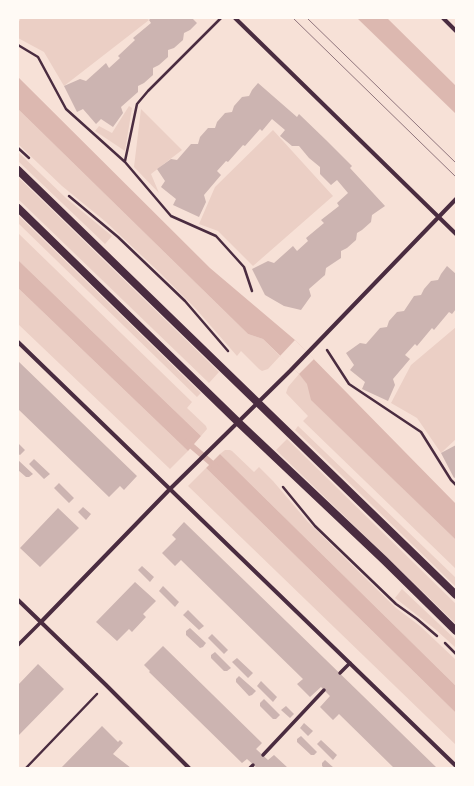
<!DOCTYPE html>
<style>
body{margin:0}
#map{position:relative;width:474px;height:786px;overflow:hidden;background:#f7e1d7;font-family:"Golos Text",sans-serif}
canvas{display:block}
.frame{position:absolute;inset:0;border:19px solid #fffaf5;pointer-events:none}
</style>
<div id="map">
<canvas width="474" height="786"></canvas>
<div class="frame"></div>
</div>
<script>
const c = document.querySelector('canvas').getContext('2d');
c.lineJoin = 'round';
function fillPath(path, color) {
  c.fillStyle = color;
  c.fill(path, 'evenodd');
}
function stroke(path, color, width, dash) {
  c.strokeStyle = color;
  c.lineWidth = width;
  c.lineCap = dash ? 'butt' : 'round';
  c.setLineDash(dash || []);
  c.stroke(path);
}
fillPath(new Path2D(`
 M21,18H146L149,20L64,86L44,52L18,38V23Z
 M129,106L132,108L125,151L95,131L99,126L112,133Z
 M18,109L248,334L263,339L280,356L268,369L262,371L259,369L241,351L237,356L196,309L158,271L106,222L62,186L18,144Z
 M141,109L182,150L151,174L159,193L134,167Z
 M273,130L333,196L253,266L218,231L199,224L215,187Z
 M18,152L66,198L112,236L105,244L18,161Z
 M18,177L219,372L209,383L18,199Z
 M18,215L201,393L197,397L18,223Z
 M18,233L192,402L187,408L206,426L207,429L201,436L18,260Z
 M18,288L188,451L170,469L18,324Z
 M456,327V439L441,453L417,418L391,403L411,365Z
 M299,374L308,384L312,400L456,540V569L303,421L308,416L286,393L288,387Z
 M298,426L456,578V587L295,430Z
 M287,439L456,604V624L276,450Z
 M225,450H230L232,451L254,472L259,467L273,481L308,522L396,608L420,626L456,660V686L220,454Z
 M206,468L456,713V745L188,486Z
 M402,589L456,640V648L435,629L395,598Z`), '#ebcfc5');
fillPath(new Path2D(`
 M357,18H387L456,86V114Z
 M18,77L210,268L295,340L456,504V540L311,400L307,384L299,374L263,339L248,334L18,109Z
 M18,260L201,436L188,451L18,288Z
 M220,454L456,686V713L206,468Z`), '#dcb8b0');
fillPath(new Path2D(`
 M295,340L314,359L299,374L280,356Z`), '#f7e1d7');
stroke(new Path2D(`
 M187,442L216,467`), '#dcb8b0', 6);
fillPath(new Path2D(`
 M151,18H192L197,23L190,30L184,33L183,40L174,48L168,50V57L159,65L153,68V75L144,83L138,86V92L121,107L123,113L113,127L101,119L96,124L83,109L77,112L64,86L80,79L86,81L106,63L109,68L120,58L118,56L135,40L133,38L151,23L149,20Z
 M258,83L297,117L299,114L326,140L352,166L350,168L385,206L372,215L371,222L362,230L357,233L356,240L347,248L341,251V258L326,268L325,275L309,289L311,296L301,310L284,306L265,295L252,269L268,261L274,263L293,246L297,251L308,241L306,238L324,223L321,220L339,206L337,203L348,193L337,180L331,185L320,174V167L309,158L299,146H292L280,136L285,130L272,119L262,131L260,129L245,146L243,145L228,162L226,161L217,171L221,175L204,195L206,202L199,217L173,205L176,199L161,187L165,181L157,169L171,159L177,160L191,144H198L200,137L208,128H215L217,122L225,113L232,112L234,106L242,97L249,96L252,90Z
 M447,266L456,274V309L452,314L449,312L434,330L432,328L417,346L415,344L405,355L410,359L393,379L395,385L388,401L362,389L365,382L350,370L354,365L346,353L360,343L366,344L380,328L387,327L389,321L397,312L404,311L414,296L421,295L424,289L431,281L438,280L441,274Z
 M18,361L137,476L124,490L120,486L109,497L18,409Z
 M18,443L25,450L20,455L18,454Z
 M456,445V477L454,478L441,453Z
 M34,459L50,474L44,479L29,464Z
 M18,460L33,474L29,477H26L18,470Z
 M59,483L74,498L69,503L54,488Z
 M83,507L91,514L86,520L78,512Z
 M58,508L79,528L40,567L20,548Z
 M184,522L250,586L437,768H394L339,714L333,720L320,707L330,696L321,687L310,697L297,684L303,679L181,560L175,566L162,553L176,539L172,535Z
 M142,566L154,577L150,582L138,570Z
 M135,582L156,601L143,614L146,617L132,632L129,629L117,641L96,622Z
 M163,586L179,602L175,607L159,591Z
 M188,610L204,626L199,630L183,615Z
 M190,628L206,643L203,647L200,648L186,635V631Z
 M212,634L228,650L224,654L208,638Z
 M163,646L262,743L256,749L268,760L274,755L288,768H257L247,759L242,763L149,672L150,671L144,665Z
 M215,652L231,668L227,671H224L211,658V655Z
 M237,658L253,673L248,678L232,662Z
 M38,664L64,689L18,736V685Z
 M239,676L256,691L252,695L249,696L236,682V679Z
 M261,681L277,697L273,702L257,686Z
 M264,699L280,715L276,719H273L260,706V703Z
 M286,706L294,714L290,718L281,710Z
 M304,723L313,731L308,736L300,728Z
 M102,726L118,742L120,740L123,743L113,754L131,768H61Z
 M301,736L317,752L314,755H311L297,742V739Z
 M321,740L337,755L333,760L317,744Z
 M325,760L334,768H324L322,766V763Z`), '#ccb4b1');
stroke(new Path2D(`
 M18,45L38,57L66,109L125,162L171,216L216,236L244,267L252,291
 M18,148L29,158
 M125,161L137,104L148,91L221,18
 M69,196L118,237L185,301L228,351
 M327,350L349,384L421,432L451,480L456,485
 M283,487L315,526L396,604L417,619L437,636
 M445,643L456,654
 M26,768L97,694`), '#4a2c40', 2.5);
stroke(new Path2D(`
 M18,645L41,622
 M340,673L350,663
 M263,755L324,690
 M250,768L253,765`), '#4a2c40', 3.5);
stroke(new Path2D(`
 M235,18L456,234
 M443,18L456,31
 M18,342L456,766
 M18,600L106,685L189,768
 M41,622L170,489L290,371L456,199`), '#4a2c40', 4);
stroke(new Path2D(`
 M18,170L456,595
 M18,208L239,423L384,560L456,631`), '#4a2c40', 8);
stroke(new Path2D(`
 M293,18L456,177
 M307,18L456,163`), '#8f747c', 1);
</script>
